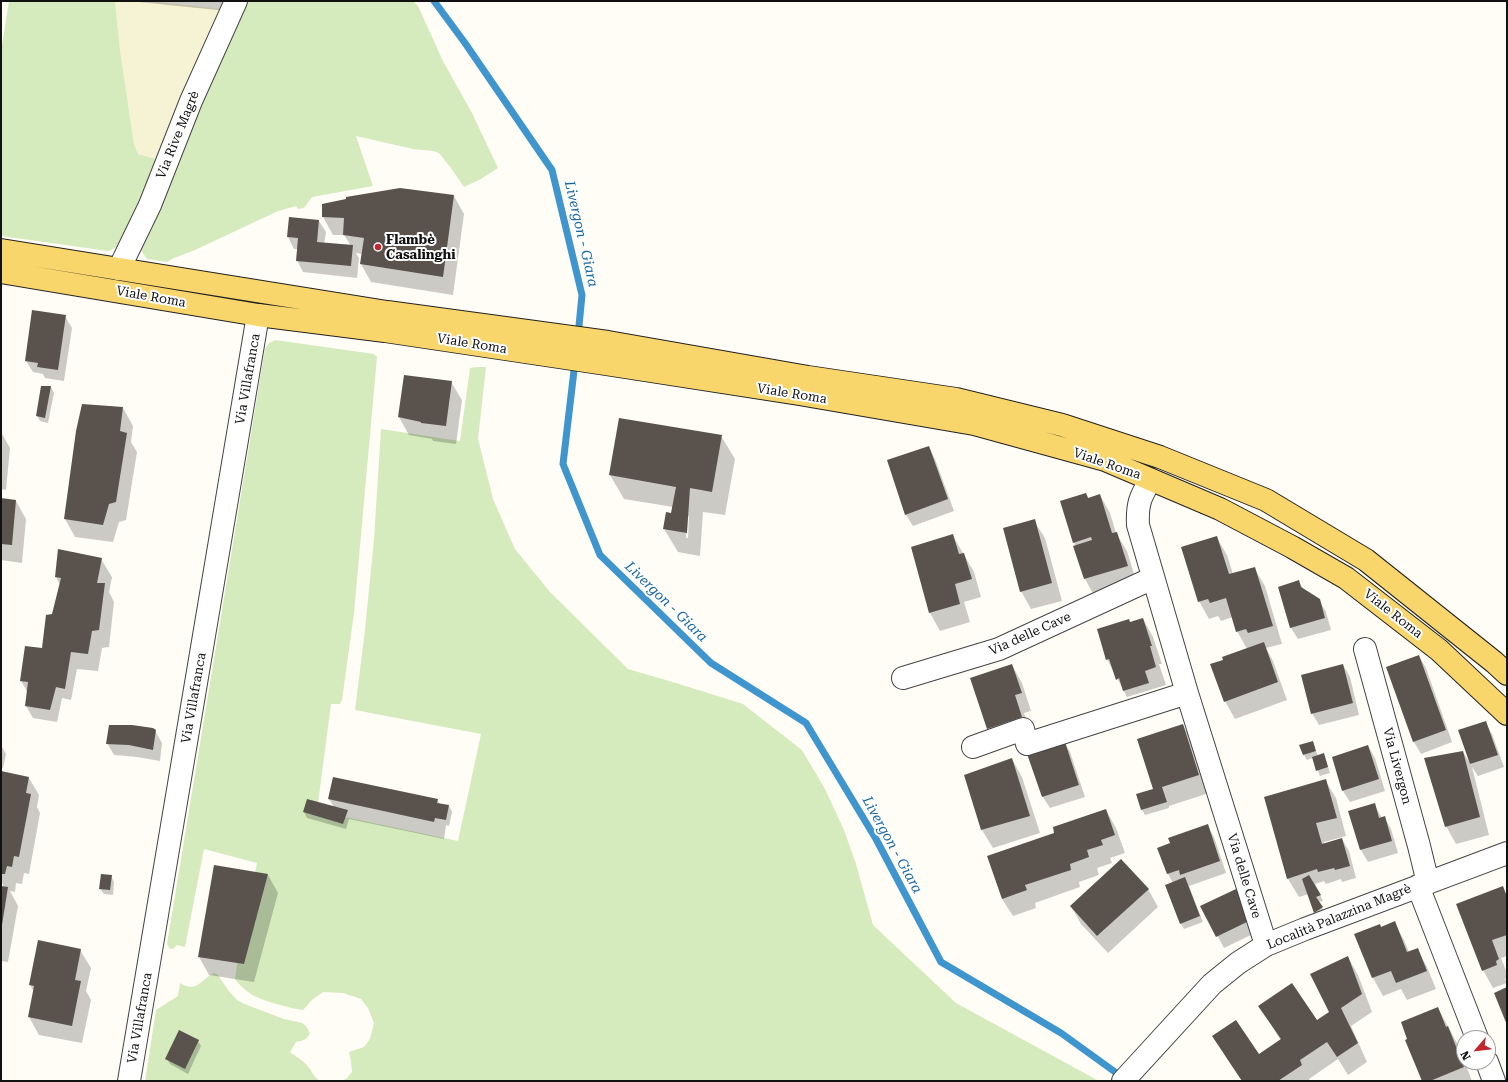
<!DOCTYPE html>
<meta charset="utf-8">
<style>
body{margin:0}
#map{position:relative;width:1508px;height:1082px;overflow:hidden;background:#fffdf5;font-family:"Roboto Serif",serif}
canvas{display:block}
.frame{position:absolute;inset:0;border:2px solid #111;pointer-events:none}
.north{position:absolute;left:1456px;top:1030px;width:40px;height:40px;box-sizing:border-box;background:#fff;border:1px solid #a0a0a0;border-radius:50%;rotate:242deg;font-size:11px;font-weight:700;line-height:16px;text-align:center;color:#111}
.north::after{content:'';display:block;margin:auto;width:14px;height:18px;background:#c4262e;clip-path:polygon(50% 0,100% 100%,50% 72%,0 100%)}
</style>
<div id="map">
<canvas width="1508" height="1082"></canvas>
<div class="frame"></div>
<div class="north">N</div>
</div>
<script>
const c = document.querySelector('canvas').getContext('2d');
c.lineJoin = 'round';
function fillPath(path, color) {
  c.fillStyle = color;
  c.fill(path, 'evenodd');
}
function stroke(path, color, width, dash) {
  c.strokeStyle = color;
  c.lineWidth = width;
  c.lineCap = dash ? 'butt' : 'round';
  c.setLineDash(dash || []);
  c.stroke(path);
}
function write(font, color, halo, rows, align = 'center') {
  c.font = font + ' "Roboto Serif",serif';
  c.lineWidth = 4;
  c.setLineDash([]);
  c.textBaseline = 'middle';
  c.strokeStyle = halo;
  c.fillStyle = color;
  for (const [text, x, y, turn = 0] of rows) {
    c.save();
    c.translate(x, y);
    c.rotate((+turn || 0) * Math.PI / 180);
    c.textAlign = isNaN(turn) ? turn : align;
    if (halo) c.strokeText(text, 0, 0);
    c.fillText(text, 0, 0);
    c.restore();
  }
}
fillPath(new Path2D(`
 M115,1H148L223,9L160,160L138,154L134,144L120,50Z`), '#f6f3d4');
fillPath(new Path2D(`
 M9,1H115L120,50L134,144L138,154L160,160L123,242L115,248L108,251L1,236V52Z
 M245,1H413L418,6L443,61L472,113L498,168L481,179L464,187L451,168L439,153L433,151L413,149L356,136L373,186L312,197L304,208L298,209L296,206L278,211L195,250L174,258L167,262L147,259L140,249Z
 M275,340L374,354L377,357L354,613L342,700L340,704H331L317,811L458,841L481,734L355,710L365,630L374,539L381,429L460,441L470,368L477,367H486L478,439L493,499L515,549L550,592L628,669L676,683L743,704L802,750L825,789L844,830L856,864L873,925L956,1003L1099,1081H340L346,1079L352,1072L351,1061L349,1052L364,1047L370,1039L374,1023L368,1008L361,999L343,993L323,992L312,1000L303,1010C293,1009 259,1000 251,994C245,990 239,985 235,979L239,950L257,863L204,849L185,947L177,945L173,949H170L167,944L265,349L269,343Z
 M214,973L218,975L228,990L238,1001L247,1005L284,1019L302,1023L306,1026L310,1033C307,1040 302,1041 296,1042L290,1052C297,1057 305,1062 310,1069C313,1074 315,1078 320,1081H145L156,1010L178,996L180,983C197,993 199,981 214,973Z`), '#d5ebbd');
fillPath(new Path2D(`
 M138,1H228L227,11L139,2Z
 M454,196L464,214L453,295L371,282L361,264L362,254L356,253L359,258L357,278L303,272L297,260L298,249H294L288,237L290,218L319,221L326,232L324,244L351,246L344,235H333L323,217Z
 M65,316L72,328L64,381L45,378L43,374L33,372L26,361Z
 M451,382L462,400L456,444L433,441L432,439L409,435L399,417Z
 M42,387H51L54,393L48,423L40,421L37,416Z
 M1,403L2,404L1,418Z
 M123,408L133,426L131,442L137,452L126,520L119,522L113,542L75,537L65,519Z
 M1,432L10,448L6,490L1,489Z
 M721,436L735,459L725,515L703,512L700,556L678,552L664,529L672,514L673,507L624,499L610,475ZM689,515L688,538H686L687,520Z
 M929,447L935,459L954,511L913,526L906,515Z
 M1086,494L1089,499L1100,495L1110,513L1116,533L1127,551L1137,584L1095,597L1085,579L1074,542Z
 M1,499L16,501L26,519L22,563L1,560Z
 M1034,521L1045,538L1062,601L1031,609L1021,591Z
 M953,536L974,572L981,597L964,602L970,622L940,631L930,613L913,547Z
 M1217,538L1227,555L1233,574L1254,568L1265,586L1282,644L1266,648L1273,661L1287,700L1235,719L1225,701V660L1247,649L1237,631L1233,617L1221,621L1218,616L1209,619L1199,601Z
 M101,559L112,577L109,592L114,602L109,647L102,648L98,671L77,669L71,700L62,698L57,722L33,718L26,706L28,693L21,681L45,649L60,585L56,577Z
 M1299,582L1304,590L1319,600L1326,612L1331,630L1298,639L1291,628Z
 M1143,619L1153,637L1162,664H1159L1166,685L1127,697L1107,659L1130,623Z
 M1419,656L1426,668L1452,742L1421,754L1414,742L1387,667Z
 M1012,665L1022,683L1031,711L1024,713L1031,735L998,746L988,728Z
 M1343,665L1350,677L1359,715L1319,725L1312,713Z
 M1485,722L1492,734L1504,767L1478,776L1472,767L1489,835L1456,844L1446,826L1463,752L1472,766L1460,731Z
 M1183,725L1193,743L1209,793L1169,806V808L1145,815L1142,810L1154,790Z
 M155,731L162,743L160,761L137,757L114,755L107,743Z
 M1063,740L1070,752L1085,797L1050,808L1043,797Z
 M1312,742L1318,756L1323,755L1326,760L1330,773L1320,776L1313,758L1307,760L1304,755Z
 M1,745L6,754L3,768H1Z
 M1368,746L1375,758L1385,791L1350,802L1343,791L1333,757Z
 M1012,759L1022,777L1040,833L993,848L982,830L966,776Z
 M1,772L29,778L39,795L37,807L40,813L29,874L24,873L22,884L16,883L15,892L10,891L18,906L8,962L1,961V887H4L1,881Z
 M1325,780L1336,798L1346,836L1324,842L1325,844L1342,839L1349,851L1356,878L1342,882L1341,879L1326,884L1324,881L1315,884L1323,901L1319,902L1325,913L1318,917L1309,894L1299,897L1288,879L1265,797Z
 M329,799L437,800L440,804L449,806L452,812L449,826L446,825L444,839L349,819L346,829L307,818L304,812L308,800L334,807Z
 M1374,804L1382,818L1384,817L1391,829L1398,853L1368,862L1361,850Z
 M1106,810L1116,828L1125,853L1110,858L1112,863L1097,868L1099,875L1079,882L1080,887L1035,903L1036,908L1013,916L1002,899L1056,833Z
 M1207,825L1214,837L1226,873L1189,886L1203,922L1184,929L1181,924L1173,883L1168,874L1159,848L1171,844Z
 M268,875L278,893L254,982L209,975L199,957Z
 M111,876L114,882L113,895L104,894L100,889Z
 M1503,888L1507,895V956L1501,958L1507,973V978L1505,979L1507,983L1493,988L1483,970Z
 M1148,889L1158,907L1108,953L1081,924L1071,906Z
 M1235,890L1257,932L1224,948L1202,907Z
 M1394,923L1404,940L1409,952L1417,949L1427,967L1436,989L1407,1000L1401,989L1383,996L1373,978L1356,934L1381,928Z
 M80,950L91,968L86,991L91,1000L82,1043L39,1035L29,1017L34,992L30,985Z
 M1348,957L1358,975L1372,1012L1351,1026L1367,1062L1348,1075L1338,1059L1309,1079L1310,1081H1242L1224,1054L1259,1055L1281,1041L1260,1006L1316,1021L1330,1012Z
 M1438,1008L1458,1045L1472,1081H1423Z
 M198,1041L201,1046L188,1074L170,1064L167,1059Z`), '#0003');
stroke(new Path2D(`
 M434,1L465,43L552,170L582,295L578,336
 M575,362L563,464L600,555L711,663L806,723L876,839L941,962L1061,1033L1122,1077`), '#3f96cf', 7);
fillPath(new Path2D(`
 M400,188L454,195L443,277L360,264L364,238L343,235L344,218L322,217V204L346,199V197Z
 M289,217L319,220L317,242L353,245L351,266L296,261L298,238L287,237Z
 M32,310L66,315L58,370L37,367L38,363L25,361Z
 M404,375L452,381L446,426L421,423V422L398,417Z
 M41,386H51L45,418L36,416Z
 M82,404L123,407L120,431L127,433L116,502L109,504L103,525L64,519L76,431Z
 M619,418L722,435L712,492L690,488L687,533L663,529L666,512L671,513L676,487L609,475Z
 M929,446L948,499L905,515L887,460Z
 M1086,493L1088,498L1100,494L1112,533L1117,532L1128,566L1084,579L1073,546L1092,540L1091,537L1073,543L1060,501Z
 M1,498L16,500L12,545L1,544Z
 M1035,519L1052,583L1020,592L1003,528Z
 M953,534L959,554L964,553L972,579L955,584L960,604L929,613L911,547Z
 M1217,536L1229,574L1255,567L1273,626L1248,633L1246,629L1236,632L1226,598L1210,603L1208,599L1198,602L1181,547Z
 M58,549L102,558L97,583H105L99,630L92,631L88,654L71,652L65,689L56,687L50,710L25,706L28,682L20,681L25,646L42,648L46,615L52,614L61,578L55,577Z
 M1299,580L1301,587L1320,599L1325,618L1290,628L1278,587Z
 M1143,618L1152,646H1150L1156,667L1145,671L1149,683L1123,691L1119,678L1116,680L1109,659L1106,660L1097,629L1129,619L1130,622Z
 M1264,642L1278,682L1224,702L1210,664L1223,660L1222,657Z
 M1419,655L1446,730L1413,742L1386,667Z
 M1012,664L1022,693L1015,695L1022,717L987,729L970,678Z
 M1343,664L1353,703L1311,714L1301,675Z
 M1486,721L1498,755L1470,764L1458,730Z
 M1183,724L1199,775L1162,787L1167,802L1141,810L1136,794L1153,789L1137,739Z
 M109,725H132L153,728L156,730L153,750L129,745L106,744Z
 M1064,739L1079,785L1042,797L1026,751Z
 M1313,741L1316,751L1303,755L1299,745Z
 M1368,745L1379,779L1342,791L1332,757Z
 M1463,751L1480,817L1445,827L1424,758Z
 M1324,753L1328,767L1316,771L1312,757Z
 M1012,758L1030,816L981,830L964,775Z
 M1,771L29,777L26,793L31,794L19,857L14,856L12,867L7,866L5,874H1Z
 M333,777L438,799L437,803L449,805L446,820L435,818L434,822L328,799Z
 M1326,779L1337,818L1316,823L1322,844L1342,838L1350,866L1335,870L1334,868L1318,872L1317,869L1287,879L1264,797Z
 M307,799L348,810L343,824L303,812Z
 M1375,803L1379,818L1385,816L1392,841L1360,850L1348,811Z
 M1106,809L1115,835L1101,840L1103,845L1087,850L1089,857L1070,864L1071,870L1025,885L1027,890L1002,899L987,856L1054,833L1053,827Z
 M1208,824L1220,861L1180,875L1179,870L1167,874L1157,848L1170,843L1168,838Z
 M1121,859L1149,889L1097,936L1070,906Z
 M214,865L268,874L244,964L198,957Z
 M101,874L112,875L110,890L99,889Z
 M1309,875L1321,895L1316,897L1323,907L1314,913L1302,879Z
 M1185,877L1200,916L1180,924L1165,885Z
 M1,886L8,887L2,925H1Z
 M1503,886L1507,897V935L1492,940L1499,959L1496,961L1497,965L1482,971L1456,904Z
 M1236,889L1251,920L1216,937L1200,906Z
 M1395,921L1407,952L1418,948L1427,971L1396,983L1391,971L1372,978L1354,934L1380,924L1381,927Z
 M38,940L81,949L75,980L81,981L72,1026L28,1017L34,986L29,985Z
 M1348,956L1362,994L1341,1008L1358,1043L1337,1057L1327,1042L1300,1060L1302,1065L1278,1081H1242L1212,1036L1236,1020L1259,1054L1281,1039L1258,1006L1292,983L1317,1020L1329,1012L1310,974Z
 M1507,987V1025L1494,993Z
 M1438,1007L1446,1027L1448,1026L1464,1067L1430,1081H1422L1405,1040L1407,1039L1401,1022Z
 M179,1030L199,1040L185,1069L165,1059Z`), '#5a524d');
const minor = new Path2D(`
 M119,269L150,205L191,101L236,1
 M1151,480C1140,496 1137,505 1138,525L1187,693L1266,945
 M1365,649L1419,846L1428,883
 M903,678L999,649L1153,578
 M973,747L1023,729L1027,744L1187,693
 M1418,886L1477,1038
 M1487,1062L1494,1081
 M129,1081L258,315
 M1123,1081L1212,984L1238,963L1266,945L1305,929L1507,853`);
const major = new Path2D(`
 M1,250L387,312L608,342L808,377L956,399L1062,425L1160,457L1266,500L1366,560L1494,662L1507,674
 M1,272L258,315L385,331L606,364L799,394L974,424L1105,460L1220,509L1292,547L1346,578L1439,650L1507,714`);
stroke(minor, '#444', 24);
stroke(major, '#222', 24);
stroke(minor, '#fff', 22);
stroke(major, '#f9d66b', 22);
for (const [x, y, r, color] of [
 [378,247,4,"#c4262e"]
]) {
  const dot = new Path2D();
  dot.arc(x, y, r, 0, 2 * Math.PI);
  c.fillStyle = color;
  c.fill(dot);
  stroke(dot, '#fff', 1.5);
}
write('13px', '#111', '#fff', [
 ["Via Rive Magrè",178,135,-68],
 ["Viale Roma",151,297,10],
 ["Viale Roma",472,344,9],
 ["Via Villafranca",248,379,-80],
 ["Viale Roma",792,394,9],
 ["Viale Roma",1107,464,19],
 ["Viale Roma",1393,614,38],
 ["Via delle Cave",1030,634,-24],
 ["Via Villafranca",194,698,-80],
 ["Via Livergon",1397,766,75],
 ["Via delle Cave",1244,876,73],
 ["Località Palazzina Magrè",1339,917,-22],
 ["Via Villafranca",140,1018,-80]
]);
write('bold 13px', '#111', '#fff', [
 ["Flambè",386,240],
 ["Casalinghi",386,255]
], 'left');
write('italic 14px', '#1768a6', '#fff', [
 ["Livergon - Giara",581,234,77],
 ["Livergon - Giara",666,602,44],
 ["Livergon - Giara",892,845,61]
]);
</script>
